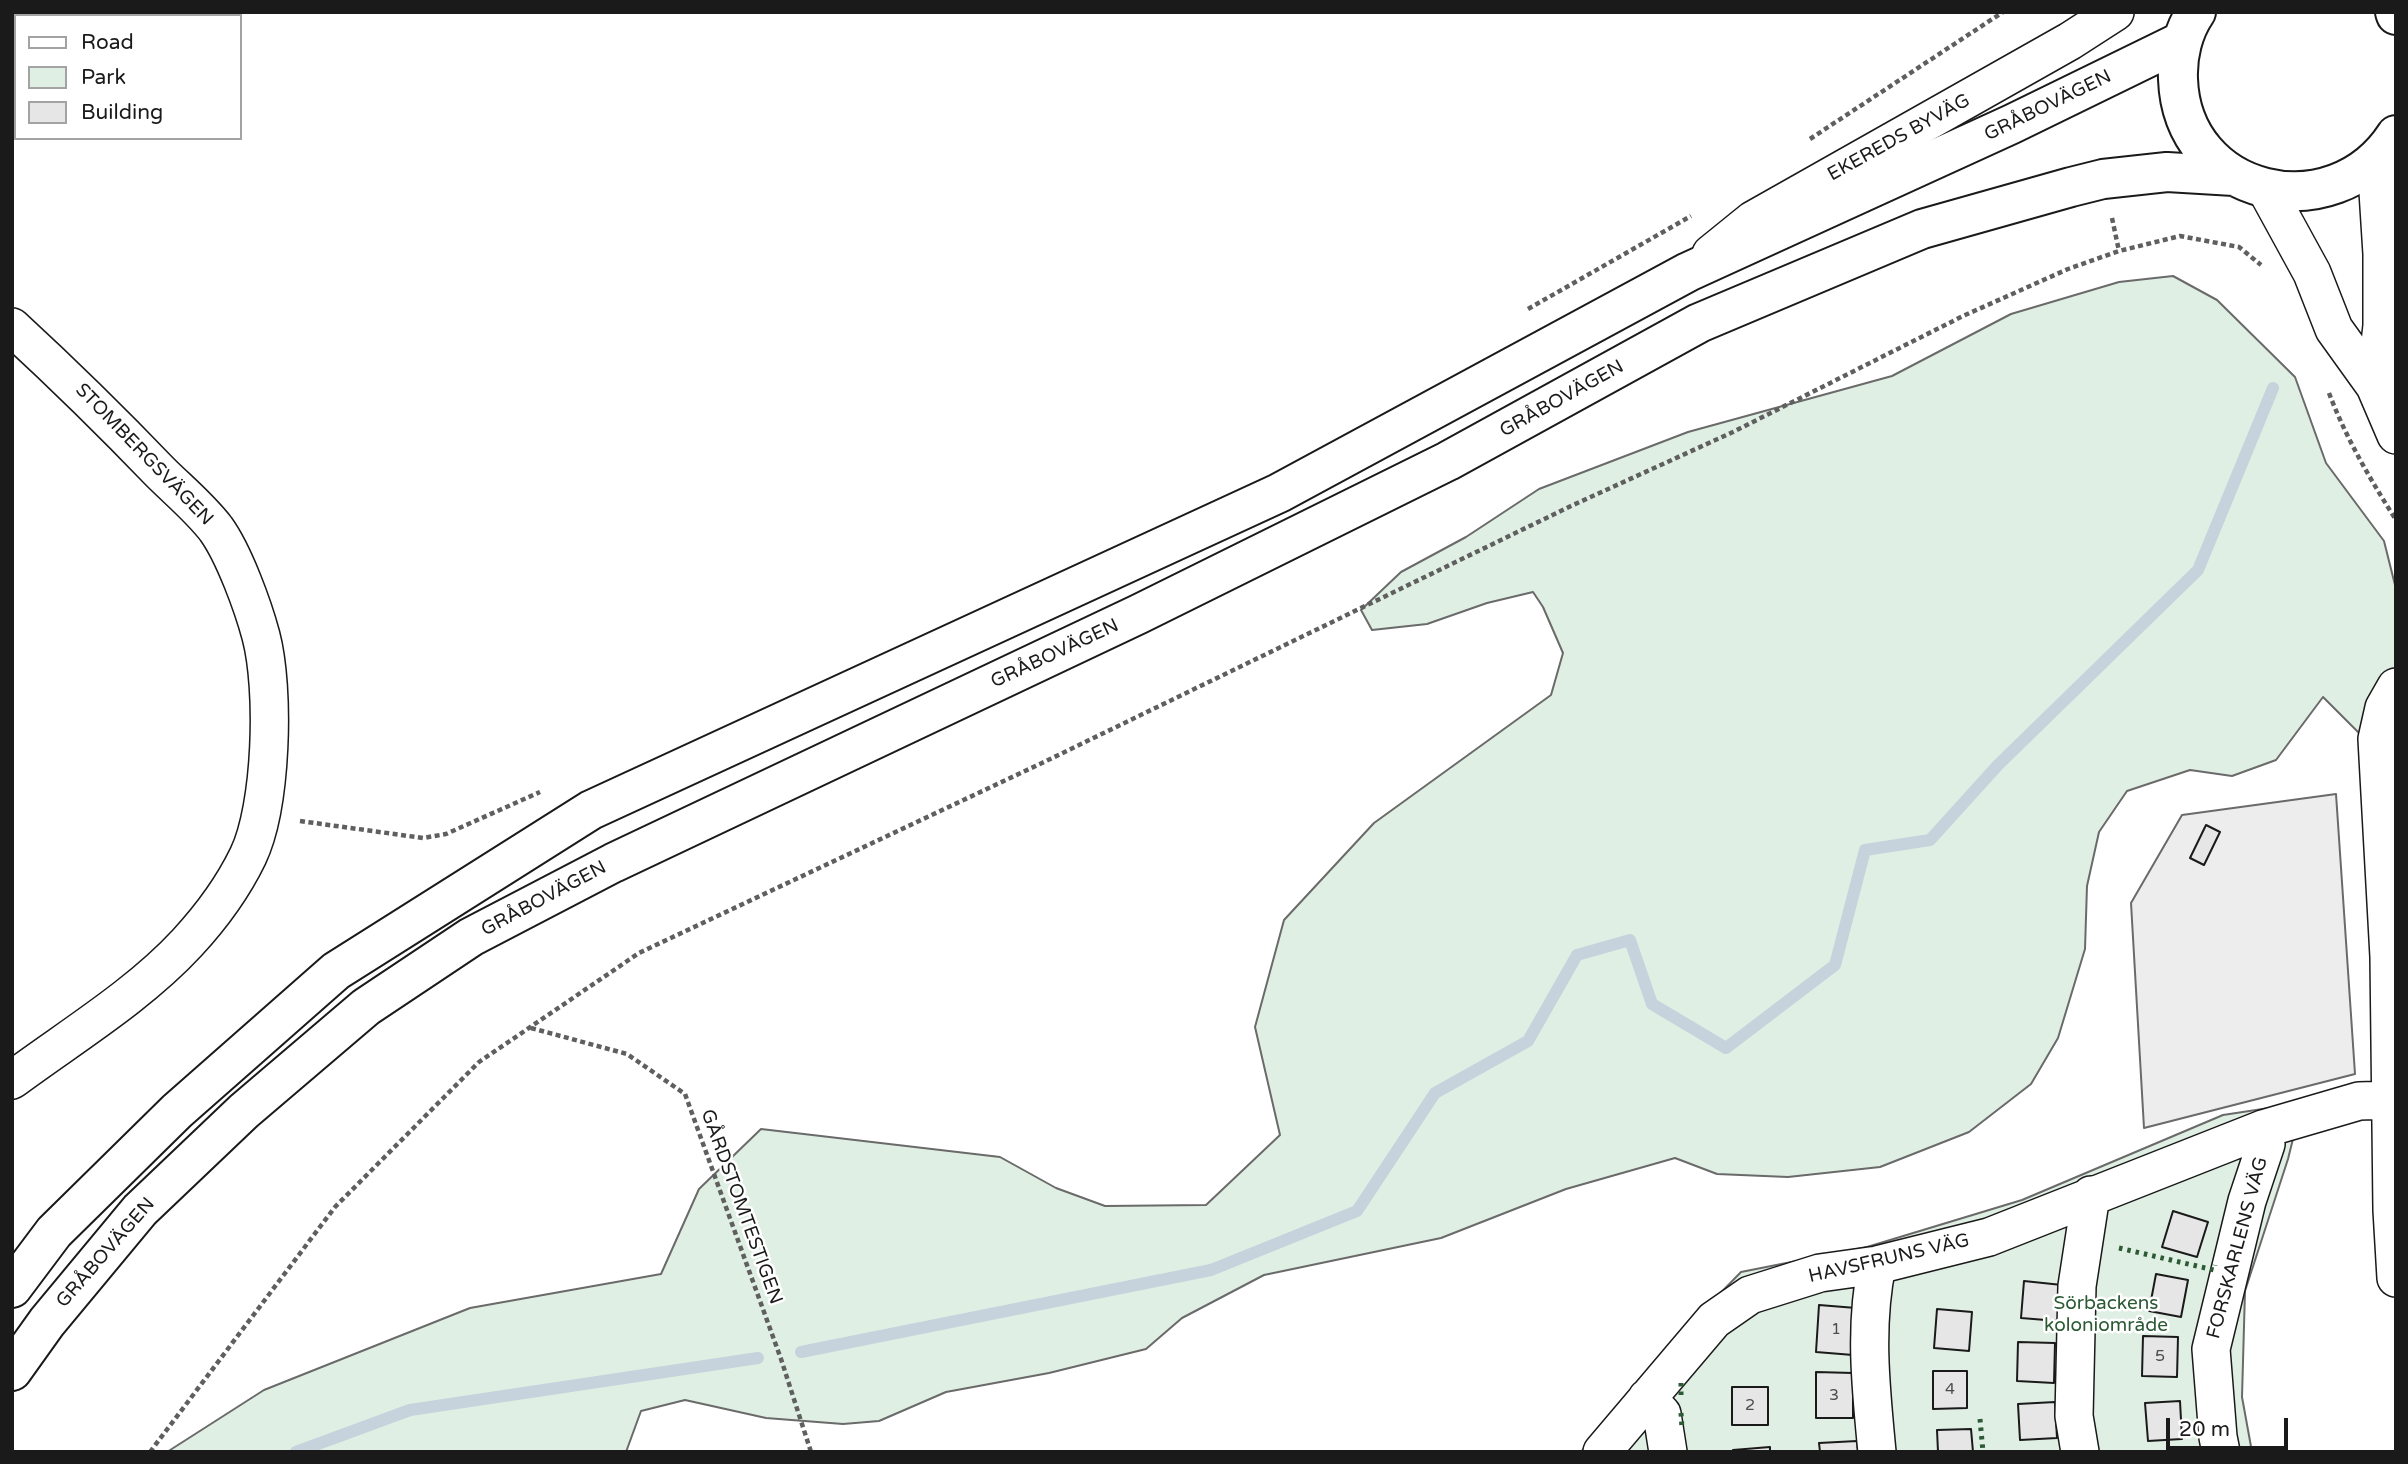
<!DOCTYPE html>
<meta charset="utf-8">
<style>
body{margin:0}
#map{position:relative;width:2408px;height:1464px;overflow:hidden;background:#fff;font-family:"Varela Round",sans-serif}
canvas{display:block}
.frame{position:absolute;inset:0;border:14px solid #1a1a1a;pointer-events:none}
.legend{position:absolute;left:14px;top:14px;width:228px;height:126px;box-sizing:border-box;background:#fff;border:2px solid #a3a3a3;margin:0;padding:9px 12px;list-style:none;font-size:21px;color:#1a1a1a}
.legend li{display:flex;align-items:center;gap:14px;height:35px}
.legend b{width:35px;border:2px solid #a3a3a3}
.scale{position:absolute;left:2166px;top:1418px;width:122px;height:32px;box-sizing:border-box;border:4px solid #1a1a1a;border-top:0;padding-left:9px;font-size:21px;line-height:24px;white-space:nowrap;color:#1a1a1a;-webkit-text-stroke:5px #fff;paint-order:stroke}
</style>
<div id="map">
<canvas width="2408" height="1464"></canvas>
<div class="frame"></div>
<ul class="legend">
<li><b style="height:9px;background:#fff"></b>Road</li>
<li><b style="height:19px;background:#e0efe3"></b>Park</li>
<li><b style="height:19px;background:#e6e6e6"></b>Building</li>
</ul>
<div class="scale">20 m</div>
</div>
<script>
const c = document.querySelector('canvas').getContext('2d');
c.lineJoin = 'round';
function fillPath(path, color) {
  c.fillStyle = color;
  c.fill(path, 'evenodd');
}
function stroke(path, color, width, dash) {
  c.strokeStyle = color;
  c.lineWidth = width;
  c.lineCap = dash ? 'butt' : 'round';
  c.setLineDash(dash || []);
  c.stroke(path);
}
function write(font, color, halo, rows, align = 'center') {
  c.font = font + ' "Varela Round",sans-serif';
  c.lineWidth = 5;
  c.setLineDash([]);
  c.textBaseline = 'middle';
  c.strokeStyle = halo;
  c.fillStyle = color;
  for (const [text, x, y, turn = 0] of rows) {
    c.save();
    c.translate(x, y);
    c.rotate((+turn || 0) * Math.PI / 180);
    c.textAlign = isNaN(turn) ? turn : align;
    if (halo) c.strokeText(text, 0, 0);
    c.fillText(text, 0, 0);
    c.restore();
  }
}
const green = new Path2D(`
 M2173,276L2217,300L2295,377L2326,463L2384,541L2396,589V770L2323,697L2276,760L2232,776L2190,770L2127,791L2099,832L2087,886L2085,949L2058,1038L2031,1084L1969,1132L1880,1167L1788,1177L1717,1174L1675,1158L1566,1189L1441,1238L1264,1275L1182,1318L1146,1349L1049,1373L946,1392L879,1421L843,1424L766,1418L685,1400L641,1411L626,1452H167L264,1390L470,1308L661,1274L699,1189L761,1129L1000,1157L1056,1188L1105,1206L1206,1205L1280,1135L1255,1027L1284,920L1374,823L1551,695L1563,653L1543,607L1533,592L1487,603L1427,624L1372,630L1361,610L1401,572L1466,537L1539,489L1688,432L1892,376L2011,314L2119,282Z
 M2302,1103L2288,1159L2245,1291L2242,1397L2252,1452H1581L1667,1348L1741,1272L1867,1247L2022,1200L2223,1115Z`);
fillPath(green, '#e0efe3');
stroke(green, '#6a6a6a', 2);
const parking = new Path2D(`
 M2336,794L2355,1074L2144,1128L2131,903L2182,815Z`);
fillPath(parking, '#ededed');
stroke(parking, '#6a6a6a', 2);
stroke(new Path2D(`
 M801,1352L1211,1270L1357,1211L1435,1093L1528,1041L1577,955L1630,940L1652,1004L1726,1048L1835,965L1865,850L1930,840L1998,765L2198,570L2273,388
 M296,1452L410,1410L758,1358`), '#c6d2dc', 12);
const building = new Path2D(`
 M2206,825L2220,832L2204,865L2190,858Z
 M2173,1211L2208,1222L2197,1257L2162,1247Z
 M2156,1274L2188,1280L2181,1317L2149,1311Z
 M2024,1281L2062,1285L2058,1321L2021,1318Z
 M1819,1305L1856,1308L1853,1355L1816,1352Z
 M1937,1309L1972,1312L1969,1351L1934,1348Z
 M2143,1336L2178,1337L2177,1377L2142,1376Z
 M2018,1342L2055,1343L2054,1383L2017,1381Z
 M1933,1371H1967V1408L1933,1409Z
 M1816,1372L1853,1373V1418H1816Z
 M1732,1387H1768V1425H1732Z
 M2180,1401L2182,1439L2148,1441L2145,1403Z
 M2055,1402L2057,1438L2020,1440L2018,1404Z
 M1971,1429L1973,1452H1938L1937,1430Z
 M1857,1441L1858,1452H1820L1819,1443Z
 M1770,1447V1452H1733V1450Z`);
fillPath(building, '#e6e6e6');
stroke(building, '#1a1a1a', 2);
const street = new Path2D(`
 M2266,189L2312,273L2334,329L2375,386L2396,435
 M1711,254L1753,220L2070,41L2115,12
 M12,327C63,374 112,422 160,472C178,490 200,508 216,529C234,554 253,606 261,636C275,689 272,806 248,856C233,887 211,917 187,943C138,996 70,1037 12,1080
 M2375,386L2382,326V254L2376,160
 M2396,687L2384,708L2377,739L2389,957L2392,1210L2396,1278
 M1877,1265C1864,1327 1871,1390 1877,1452
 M1647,1398L1662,1414L1668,1452
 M1602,1452L1714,1320L1750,1295L1820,1273L1877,1265L1989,1237L2263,1129L2359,1101L2391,1100
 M2080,1452L2074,1416L2077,1286L2091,1195
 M2221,1452L2218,1437L2211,1349L2247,1201L2266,1144L2263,1129`);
const secondary = new Path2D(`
 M2196,12C2183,31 2177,56 2178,79C2182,197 2333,232 2396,135
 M2395,12L2396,15
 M12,1288L54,1232L177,1111L336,971L591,810L1279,493L1688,272L2012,124L2182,41
 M12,1371L47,1322L140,1210L244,1111L366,1007L471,937L613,863L1139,614L1448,461L1699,323L1922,229L2071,187L2103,179L2167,172L2234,176`);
stroke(street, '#1a1a1a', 40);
stroke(secondary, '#1a1a1a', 42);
stroke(new Path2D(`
 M1810,139L2003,12
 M2112,218L2119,251
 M1528,309L1691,216
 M2329,393C2346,438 2370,479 2396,520
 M300,821L423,838L446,834L540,792
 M531,1028L627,1054L685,1094L781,1359L811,1452
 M150,1452L335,1207L479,1062L639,953L1042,763L1571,506L1733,432L1963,316L2068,269L2119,251L2180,236L2239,247L2261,265`), '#5f5f5f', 4.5, [5, 3.5]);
stroke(street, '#fff', 37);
stroke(secondary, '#fff', 38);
stroke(new Path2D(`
 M2119,1248L2214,1270L2215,1265
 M1681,1383V1396
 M1681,1413L1682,1428
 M1980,1419L1983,1452`), '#2b5a34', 5, [3.5, 5]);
write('16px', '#4d4d4d', null, [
 ["1",1836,1330],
 ["5",2160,1357],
 ["4",1950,1390],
 ["3",1834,1396],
 ["2",1750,1406]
]);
write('19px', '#1a1a1a', '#fff', [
 ["GRÅBOVÄGEN",2048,106,-26],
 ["EKEREDS BYVÄG",1899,138,-29],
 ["GRÅBOVÄGEN",1562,399,-29],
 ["STOMBERGSVÄGEN",144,455,46],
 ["GRÅBOVÄGEN",1055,654,-25],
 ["GRÅBOVÄGEN",544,899,-28],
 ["GÅRDSTOMTESTIGEN",741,1207,70],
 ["FORSKARLENS VÄG",2238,1248,-75],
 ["GRÅBOVÄGEN",106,1253,-49],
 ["HAVSFRUNS VÄG",1889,1259,-13]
]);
write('19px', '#2b5a34', '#fff', [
 ["Sörbackens",2106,1304],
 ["koloniområde",2106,1326]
]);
</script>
